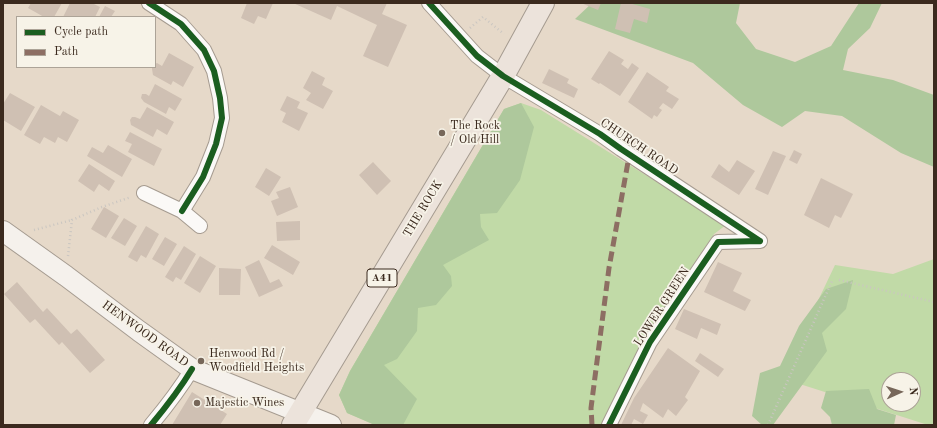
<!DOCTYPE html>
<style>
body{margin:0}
#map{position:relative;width:937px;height:428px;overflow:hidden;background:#e6d9c9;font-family:"Old Standard TT",serif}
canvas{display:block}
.frame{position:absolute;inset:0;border:4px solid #3b2a1e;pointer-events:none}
.legend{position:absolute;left:16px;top:16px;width:140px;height:52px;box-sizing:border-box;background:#f7f3e8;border:1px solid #aca397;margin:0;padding:5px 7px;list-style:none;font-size:12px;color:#3b2a1e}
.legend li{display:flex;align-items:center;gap:8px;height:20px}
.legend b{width:20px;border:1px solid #aca397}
.north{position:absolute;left:881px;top:372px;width:40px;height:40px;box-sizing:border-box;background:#f7f3e8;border:1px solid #aca397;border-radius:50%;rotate:87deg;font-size:11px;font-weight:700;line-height:16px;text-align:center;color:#3b2a1e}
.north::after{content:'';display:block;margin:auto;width:14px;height:18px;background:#77675a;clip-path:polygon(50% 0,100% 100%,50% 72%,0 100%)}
</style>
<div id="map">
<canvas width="937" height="428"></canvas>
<div class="frame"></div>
<ul class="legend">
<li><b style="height:5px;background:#1b5e20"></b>Cycle path</li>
<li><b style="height:5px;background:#8d6e63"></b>Path</li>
</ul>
<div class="north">N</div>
</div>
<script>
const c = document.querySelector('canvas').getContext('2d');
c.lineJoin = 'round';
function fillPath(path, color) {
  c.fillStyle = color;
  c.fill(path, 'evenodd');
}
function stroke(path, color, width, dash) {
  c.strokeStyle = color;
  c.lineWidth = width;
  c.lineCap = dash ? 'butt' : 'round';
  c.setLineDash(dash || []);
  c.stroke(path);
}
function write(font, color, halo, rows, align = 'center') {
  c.font = font + ' "Old Standard TT",serif';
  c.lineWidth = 3.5;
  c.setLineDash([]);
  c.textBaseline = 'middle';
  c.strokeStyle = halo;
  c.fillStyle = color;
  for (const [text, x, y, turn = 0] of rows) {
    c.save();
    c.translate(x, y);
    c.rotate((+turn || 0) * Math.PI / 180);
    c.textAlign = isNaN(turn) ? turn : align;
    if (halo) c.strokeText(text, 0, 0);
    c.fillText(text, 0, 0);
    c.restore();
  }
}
fillPath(new Path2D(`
 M521,103L541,110L726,225L714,234L644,344L606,425H375L347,413L339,395L350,371L504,109Z
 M934,259V425H928L781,378L835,265L893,274ZM889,380H913V404H889Z`), '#c1daa7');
fillPath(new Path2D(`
 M592,3H740L736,23L756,49L795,62L831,46L859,3H882L870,28L848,49L843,70L893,80L934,95V167L901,153L842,116L805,111L782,127L743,105L693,63L575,19Z
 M521,103L534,127L520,180L497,213L480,214L481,227L489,240L443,265L451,276L452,286L436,305L418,308L417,331L397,359L384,365L417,399L403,425H375L347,413L339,395L350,371L504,109Z
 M853,280L846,309L822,333L827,351L773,425H762L752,416L760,373L780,366L799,326L826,289Z
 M869,389L877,409L896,415L894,425H832L830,417L821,408L826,391Z`), '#aec89c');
fillPath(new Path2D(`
 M31,3H62L54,17H44L28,8Z
 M70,3H92L100,7L95,17H63Z
 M247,3H273L266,19L258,16L254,24L241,18Z
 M293,3H387L382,14L407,25L388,67L363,56L377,25L337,6L331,20Z
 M581,3H601L598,10Z
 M621,3H629L650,9L647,23L634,19L630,33L615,29Z
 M105,6L115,11L111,17H99Z
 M609,51L624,60L621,64L628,69L632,63L639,68L620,96L600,83L599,84L591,79Z
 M169,53L194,67L183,87L173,81L171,85L153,75L152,69V67H155V64L157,63L162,66Z
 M549,69L569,79L567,83L578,89L574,98L542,83Z
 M312,71L325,78L322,85L333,91L323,109L306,100L311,93L303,88Z
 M647,72L669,87L666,91L679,99L672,109L663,103L659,108L662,110L657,117L654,115L652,119L628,102Z
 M155,84L182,99L175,111L169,107L166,114L144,102L141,98L142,94H146L149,96Z
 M10,93L35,107L21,131L3,120V104Z
 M287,96L300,102L297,108L308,113L299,131L282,122L286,113L280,110Z
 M41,105L60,116L63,111L79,120L67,142L58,137L55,143L44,137L40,144L24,135Z
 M147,107L174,122L167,135L157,129L153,137L131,125L130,120L132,117H135L140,119Z
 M130,132L162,149L154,166L128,152L132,144L125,141Z
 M108,145L132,159L122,177L87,156L92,147L103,153Z
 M794,150L802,154L797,164L789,160Z
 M773,151L786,156L768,195L755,189Z
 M737,160L755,171L739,195L711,177L719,164L729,172Z
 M373,162L391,181L377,195L359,175Z
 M89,164L115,181L109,191L99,184L94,192L78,181Z
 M266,168L281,177L269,196L255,187Z
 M821,178L853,194L841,218L835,215L829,228L804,215Z
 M290,187L298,207L277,216L271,201L279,198L276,192Z
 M104,207L119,216L106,238L91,229Z
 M124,218L137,226L125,246L111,238Z
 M300,221V240L277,241L276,222Z
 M146,226L159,234L146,258L141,255L137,262L128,257Z
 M165,237L177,244L164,266L152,259Z
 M272,245L300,262L293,275L264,258Z
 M184,246L196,254L181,280L176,277L173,282L165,277Z
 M200,256L216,266L200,293L184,283Z
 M259,260L270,283L279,279L283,286L259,297L245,267Z
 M718,262L742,273L733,291L751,300L745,311L704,292Z
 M219,268L241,269L240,295H219Z
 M17,282L43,312L47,308L71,334L77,329L105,360L90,373L62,342L59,345L35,319L30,323L4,294Z
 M684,309L721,324L717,335L701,328L697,339L675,329Z
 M668,348L700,371L685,397L688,400L676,416L668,409L663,418L643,403L640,411L648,415L643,424L634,419L631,425H621L634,398Z
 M700,353L724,369L718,377L695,361Z
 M192,392L227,414L220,425H172Z`), '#cfc0b3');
const street = new Path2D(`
 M149,3L181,24L204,50L214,71L220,98L222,118L216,144L203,177L182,211
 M429,3L477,56L503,76L600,134L621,149L760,241
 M144,193L182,211L200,226
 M151,425C166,407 180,389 192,369
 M609,425L650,342L718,242L760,241`);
const secondary = new Path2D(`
 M3,231L66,276L139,331L192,369L331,425`);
const highway = new Path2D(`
 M293,425L503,76L543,3`);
stroke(street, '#a59b90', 16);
stroke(secondary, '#a59b90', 22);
stroke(highway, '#a59b90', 24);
stroke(new Path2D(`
 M470,28L483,17L504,34
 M34,230L72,220
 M68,256L72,220L102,207L131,197
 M839,280L934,302
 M768,425L832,281`), '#cac6c1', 2.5, [1, 3]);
stroke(street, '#fbf9f7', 14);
stroke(secondary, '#f5f1ec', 20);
stroke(highway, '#ece3db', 22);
stroke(new Path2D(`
 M592,425L591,408L609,268L628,162`), '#8d6e63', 5, [10, 5]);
stroke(new Path2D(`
 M149,3L181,24L204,50L214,71L220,98L222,118L216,144L203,177L182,211
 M429,3L477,56L503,76L600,134L621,149L760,241
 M151,425C166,407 180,389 192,369
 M609,425L650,342L718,242L760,241`), '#1b5e20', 6);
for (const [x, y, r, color] of [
 [442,133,4,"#77675a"],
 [201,361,4,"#77675a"],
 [197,403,4,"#77675a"]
]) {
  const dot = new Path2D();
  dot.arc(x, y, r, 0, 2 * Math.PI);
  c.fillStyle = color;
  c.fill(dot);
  stroke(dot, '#f7f3e8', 1.5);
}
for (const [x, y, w] of [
 [382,278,30]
]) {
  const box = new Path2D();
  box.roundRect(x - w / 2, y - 9, w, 18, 3);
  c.fillStyle = '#f7f3e8';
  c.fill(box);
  stroke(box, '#3b2a1e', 1);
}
write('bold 11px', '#3b2a1e', null, [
 ["A41",382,278]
]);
write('12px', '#3b2a1e', '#f7f3e8', [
 ["The Rock",450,126],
 ["/ Old Hill",450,140],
 ["Henwood Rd /",209,354],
 ["Woodfield Heights",209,368],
 ["Majestic Wines",205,403]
], 'left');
write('12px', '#3b2a1e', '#f7f3e8', [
 ["CHURCH ROAD",639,147,34],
 ["THE ROCK",423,209,-59],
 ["LOWER GREEN",662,307,-57],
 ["HENWOOD ROAD",145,334,36]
]);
</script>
